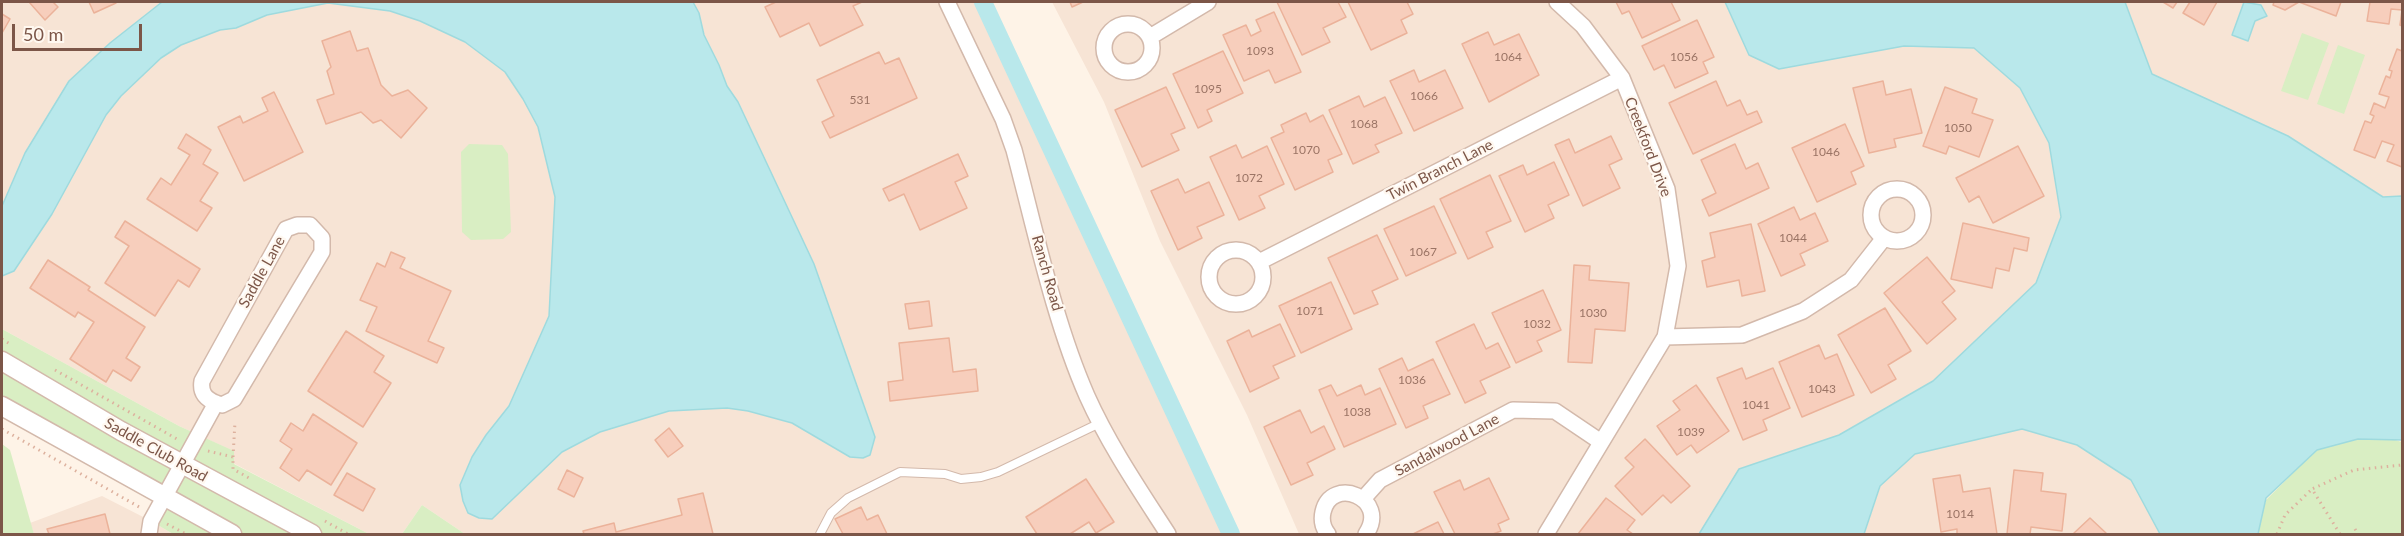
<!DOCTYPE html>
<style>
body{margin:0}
#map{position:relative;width:2404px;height:536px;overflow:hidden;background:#fef3e7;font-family:Lato,sans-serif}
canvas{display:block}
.frame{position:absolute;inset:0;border:3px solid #7c5648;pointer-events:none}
.scale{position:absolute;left:12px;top:24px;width:130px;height:27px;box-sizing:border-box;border:3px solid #7c5648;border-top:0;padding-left:8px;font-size:18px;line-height:21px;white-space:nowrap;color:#7c5648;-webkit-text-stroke:4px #fff8f0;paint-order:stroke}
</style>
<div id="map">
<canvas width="2404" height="536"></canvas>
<div class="frame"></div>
<div class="scale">50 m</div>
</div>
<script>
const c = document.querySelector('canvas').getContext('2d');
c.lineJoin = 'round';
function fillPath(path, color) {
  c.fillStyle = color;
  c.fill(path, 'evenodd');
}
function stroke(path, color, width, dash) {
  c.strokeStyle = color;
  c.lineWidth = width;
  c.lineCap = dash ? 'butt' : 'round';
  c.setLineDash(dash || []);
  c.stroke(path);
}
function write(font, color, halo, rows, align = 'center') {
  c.font = font + ' Lato,sans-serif';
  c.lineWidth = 4.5;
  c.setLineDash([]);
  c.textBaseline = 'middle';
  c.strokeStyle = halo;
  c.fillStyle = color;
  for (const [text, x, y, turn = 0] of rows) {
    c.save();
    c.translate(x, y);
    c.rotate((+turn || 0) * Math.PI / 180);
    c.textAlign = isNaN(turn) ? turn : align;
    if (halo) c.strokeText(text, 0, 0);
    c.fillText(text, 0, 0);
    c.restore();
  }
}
fillPath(new Path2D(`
 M2,2H985L1232,534H465L422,505L402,534H369L233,463V451L179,426L2,329Z
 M1052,2H1725L1749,55L1779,69L1904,46L1974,48L2020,88L2049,143L2132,480L2160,534H1299L1247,415L1160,241L1104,102Z
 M2125,2H2402V196L2383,197L2288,136L2152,74Z
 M102,496L151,521L173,534H34L30,523Z`), '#f7e4d5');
fillPath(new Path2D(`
 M2302,33L2329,43L2308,100L2281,91Z
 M2338,45L2365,55L2344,114L2317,104Z
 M469,144L502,145L508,154L511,232L503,239L471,240L462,232L461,152Z
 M2,329L179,426L234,451V464L369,534H173L151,521L164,497L2,406Z
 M2397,438L2395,440L2402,442V534H2257L2266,500L2316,450L2357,439Z
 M2,444L10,450L34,534H2Z
 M422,505L465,534H402Z`), '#d9eec3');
const water = new Path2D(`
 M162,2H693L699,13L704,35L719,65L727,86L738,102L814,264L875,437L870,455L863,458L850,457L792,423L748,411L727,408L669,411L600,432L562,452L492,519L479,518L468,513L463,501L460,485L472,457L486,435L509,406L549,316L555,197L538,127L523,99L505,72L465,42L420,21L390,11L328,3L267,15L236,28L220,30L181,45L161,58L121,96L106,115L52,214L14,271L2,276V206L25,153L69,81L110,43Z
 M1725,2H2125L2152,74L2288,136L2383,197L2402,196V440L2358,439L2317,450L2266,498L2258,534H2160L2131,480L2077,445L2022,429L1915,454L1880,486L1864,534H1699L1739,469L1839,435L1933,381L2036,283L2061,217L2049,143L2020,88L1974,48L1904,46L1779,69L1749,55Z
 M2244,2L2261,5L2267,16L2255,21L2248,41L2232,35Z`);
fillPath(water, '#b9e8eb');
stroke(water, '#9edade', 1.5);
stroke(new Path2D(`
 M983,2L1231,534`), '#b9e8eb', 18);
const building = new Path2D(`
 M29,2H53L58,7L45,20Z
 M89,2H115L116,3L94,13Z
 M776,2H862L853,6L863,25L820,46L809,23L780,37L765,7Z
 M1070,2H1083L1072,7Z
 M1277,2H1338L1346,17L1323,28L1330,42L1302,55Z
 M1348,2H1407L1413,14L1401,20L1407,33L1371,50Z
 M1616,2H1671L1680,20L1642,38L1629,11L1622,14Z
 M2163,2H2177L2173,8Z
 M2190,2H2217L2204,25L2183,13Z
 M2274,2H2341L2336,16L2299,2L2285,10L2273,5Z
 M2370,2H2402V26L2400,25L2402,10L2391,9L2389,24L2367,21Z
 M1274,12L1301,72L1275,83L1269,70L1244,81L1223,35L1246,25L1251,36L1261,31L1256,20Z
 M2,14L10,19L2,33Z
 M1697,20L1714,57L1703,62L1708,73L1675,88L1664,65L1654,70L1642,46Z
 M350,31L357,51L368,48L381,85L392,96L408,90L427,108L401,138L381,120L373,123L361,112L326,124L317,100L334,94L327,71L331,67L322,41Z
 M1488,32L1494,45L1519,34L1539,75L1489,102L1462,44Z
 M2397,49L2402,51V167L2387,161L2394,145L2382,141L2375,158L2354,150L2365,121L2371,123L2374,116L2370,114L2374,103L2385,108L2389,97L2379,94L2386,76L2390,78L2392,71L2389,70Z
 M1223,51L1243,93L1207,110L1212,121L1198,128L1173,74Z
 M879,52L885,64L899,58L917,98L830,138L822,122L834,116L817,80Z
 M1414,70L1419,82L1445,70L1463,108L1414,131L1390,81Z
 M1716,81L1727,106L1740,100L1747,115L1757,111L1762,122L1693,154L1669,103Z
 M1883,81L1886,95L1911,89L1922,133L1894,139L1896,147L1869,153L1853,88Z
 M1166,87L1185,128L1171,134L1179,150L1142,167L1115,110Z
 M1945,87L1977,99L1972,113L1993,120L1979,157L1949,146L1946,154L1923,146Z
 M274,92L303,152L244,181L218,127L240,116L243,123L268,111L262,98Z
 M1359,96L1364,107L1385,97L1402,133L1375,145L1379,152L1353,164L1329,110Z
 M1306,113L1310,122L1323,115L1342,154L1328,160L1333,172L1295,190L1271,138L1284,132L1281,125Z
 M1845,124L1864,166L1851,172L1856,184L1817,202L1792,148Z
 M186,134L211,150L203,164L218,173L200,201L212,208L197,231L147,199L161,178L171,185L190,155L178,148Z
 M1611,136L1622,159L1609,165L1620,188L1583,206L1555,145L1569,139L1575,153Z
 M1735,144L1746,169L1758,163L1769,188L1709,216L1702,200L1716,193L1701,160Z
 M1236,145L1242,158L1267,146L1284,184L1259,196L1265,208L1239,220L1210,157Z
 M2018,146L2044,196L1993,223L1979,196L1969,202L1956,178Z
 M958,154L968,176L955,182L967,208L920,230L904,194L889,201L883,189Z
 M1554,162L1569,195L1548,205L1554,218L1525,232L1499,176L1523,165L1527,175Z
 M1490,175L1511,221L1486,232L1493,247L1468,259L1440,199Z
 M1178,179L1185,193L1209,182L1224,215L1197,227L1202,238L1178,250L1151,191Z
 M1434,206L1456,253L1406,276L1384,229Z
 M1794,207L1800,220L1815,213L1828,241L1800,254L1805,265L1781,276L1758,224Z
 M125,221L200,269L189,287L178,280L155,316L105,283L129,246L115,237Z
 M1963,223L2029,238L2027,251L2014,248L2009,271L1996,268L1992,288L1951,279Z
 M1751,224L1765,291L1742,296L1739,280L1707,287L1702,261L1715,257L1710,233Z
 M1377,235L1398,279L1372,291L1378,304L1354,314L1328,258Z
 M391,252L405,258L400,268L451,291L428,341L444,348L437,363L366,331L377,307L360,300L377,263L385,267Z
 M1927,257L1955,291L1942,302L1956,319L1927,344L1884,293Z
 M48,260L90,287L88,290L145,327L126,358L140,367L131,381L113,370L106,382L70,359L94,322L78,312L75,317L30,288Z
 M1574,265L1590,266L1589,280L1629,283L1625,331L1595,329L1592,363L1568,362Z
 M1331,282L1352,329L1301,353L1279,306Z
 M1543,290L1561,330L1537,341L1542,351L1516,363L1492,313Z
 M929,301L932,326L909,329L905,304Z
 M1885,308L1911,351L1888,365L1896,379L1871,393L1838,335Z
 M1280,324L1295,356L1273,366L1279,378L1250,392L1227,341L1249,330L1252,337Z
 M1474,324L1486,349L1498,343L1510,367L1480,381L1486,393L1465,403L1436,342Z
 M346,331L384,356L374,372L391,383L363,427L308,391Z
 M949,338L953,372L976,369L978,391L890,401L888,382L903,380L899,343Z
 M1819,345L1825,359L1837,354L1854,395L1802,417L1779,362Z
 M1402,358L1408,371L1433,359L1450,394L1423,406L1428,418L1406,428L1379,369Z
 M1742,368L1746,379L1773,368L1790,408L1763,420L1767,430L1743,440L1717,378Z
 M1331,385L1337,396L1361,385L1365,395L1380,388L1396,424L1344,447L1319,390Z
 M1696,385L1729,431L1697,453L1691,445L1677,455L1657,426L1680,410L1673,401Z
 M1300,410L1311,433L1324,426L1335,449L1307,463L1313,475L1291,485L1264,427Z
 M313,414L357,443L331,485L307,470L299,481L280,468L292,449L280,441L291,423L303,431Z
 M669,428L683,446L668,457L655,440Z
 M1645,439L1690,486L1671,503L1663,495L1642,515L1615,486L1634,467L1625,458Z
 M567,470L583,478L574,497L558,489Z
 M2014,470L2043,473L2041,491L2066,494L2062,531L2031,527L2030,534H2007Z
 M347,473L375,489L363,511L334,495Z
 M1960,475L1963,492L1990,488L1997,534H1957V529L1941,532L1933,479Z
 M1489,478L1509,519L1498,524L1501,531L1493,534H1455L1434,492L1460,480L1464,490Z
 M1086,479L1114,522L1096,533L1089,522L1070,534H1037L1026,517Z
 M703,493L713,534H584L583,531L614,523L616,532L682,515L678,499Z
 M1606,498L1635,520L1627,530L1633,534H1578Z
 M861,507L867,520L878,515L887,534H843L835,519Z
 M105,514L110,534H49L47,529Z
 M2090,518L2107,534H2073Z
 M1438,522L1444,534H1413Z`);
fillPath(building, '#f7cebc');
stroke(building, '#ebb29a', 1.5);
const service = new Path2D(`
 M820,534L831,513L848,498L900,472L945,474L961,479L981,477L998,472L1100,423`);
const minor = new Path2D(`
 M947,2L1003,119L1014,150C1035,229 1054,321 1087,396C1109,445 1139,489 1168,534
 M1104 48a24 24 0 1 1 48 0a24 24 0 1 1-48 0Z
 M1150,37L1208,2
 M1871 215a26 26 0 1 1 52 0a26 26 0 1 1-52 0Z
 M1209 277a27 27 0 1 1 54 0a27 27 0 1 1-54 0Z
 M1259,262L1622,78
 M1665,337L1742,335L1803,311L1851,280L1884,238
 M1363,499L1380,480L1513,410L1555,411L1601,442
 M149,534L151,521L216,403L222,405L234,399L322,252V238L310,225H297L286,229L202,381C200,393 206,399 216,403
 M1328,534C1323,528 1321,521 1323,512C1331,475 1390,498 1366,534
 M1546,534L1665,337L1678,266L1667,189L1622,78L1583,26L1557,2`);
const tertiary = new Path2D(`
 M2,361L121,431L312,534
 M2,406L232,534`);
stroke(service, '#d3b9ab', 10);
stroke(minor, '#d3b9ab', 18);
stroke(tertiary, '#d3b9ab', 21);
stroke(new Path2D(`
 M2,339L10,344
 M55,370L177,439
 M2,429L141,508
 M208,451L233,457V469L249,478
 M233,457L235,422
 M325,521L348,534
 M167,524L186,534
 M2355,529L2358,534
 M2277,534L2285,515L2312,489
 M2340,534L2312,489L2354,470L2402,465`), '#ddb19e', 3, [1.5, 4.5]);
stroke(service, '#fff', 8);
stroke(minor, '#fff', 15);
stroke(tertiary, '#fff', 18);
write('12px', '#9b7465', null, [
 ["1093",1260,51],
 ["1064",1508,57],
 ["1056",1684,57],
 ["1095",1208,89],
 ["1066",1424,96],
 ["531",860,100],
 ["1068",1364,124],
 ["1050",1958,128],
 ["1070",1306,150],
 ["1046",1826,152],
 ["1072",1249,178],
 ["1044",1793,238],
 ["1067",1423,252],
 ["1071",1310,311],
 ["1030",1593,313],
 ["1032",1537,324],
 ["1036",1412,380],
 ["1043",1822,389],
 ["1041",1756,405],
 ["1038",1357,412],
 ["1039",1691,432],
 ["1014",1960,514]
]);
write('15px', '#7c5648', '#fff8f0', [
 ["Creekford Drive",1648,147,69],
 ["Twin Branch Lane",1440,170,-27],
 ["Saddle Lane",262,272,-61],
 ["Ranch Road",1047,273,74],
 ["Sandalwood Lane",1447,445,-28],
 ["Saddle Club Road",156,450,29]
]);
</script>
